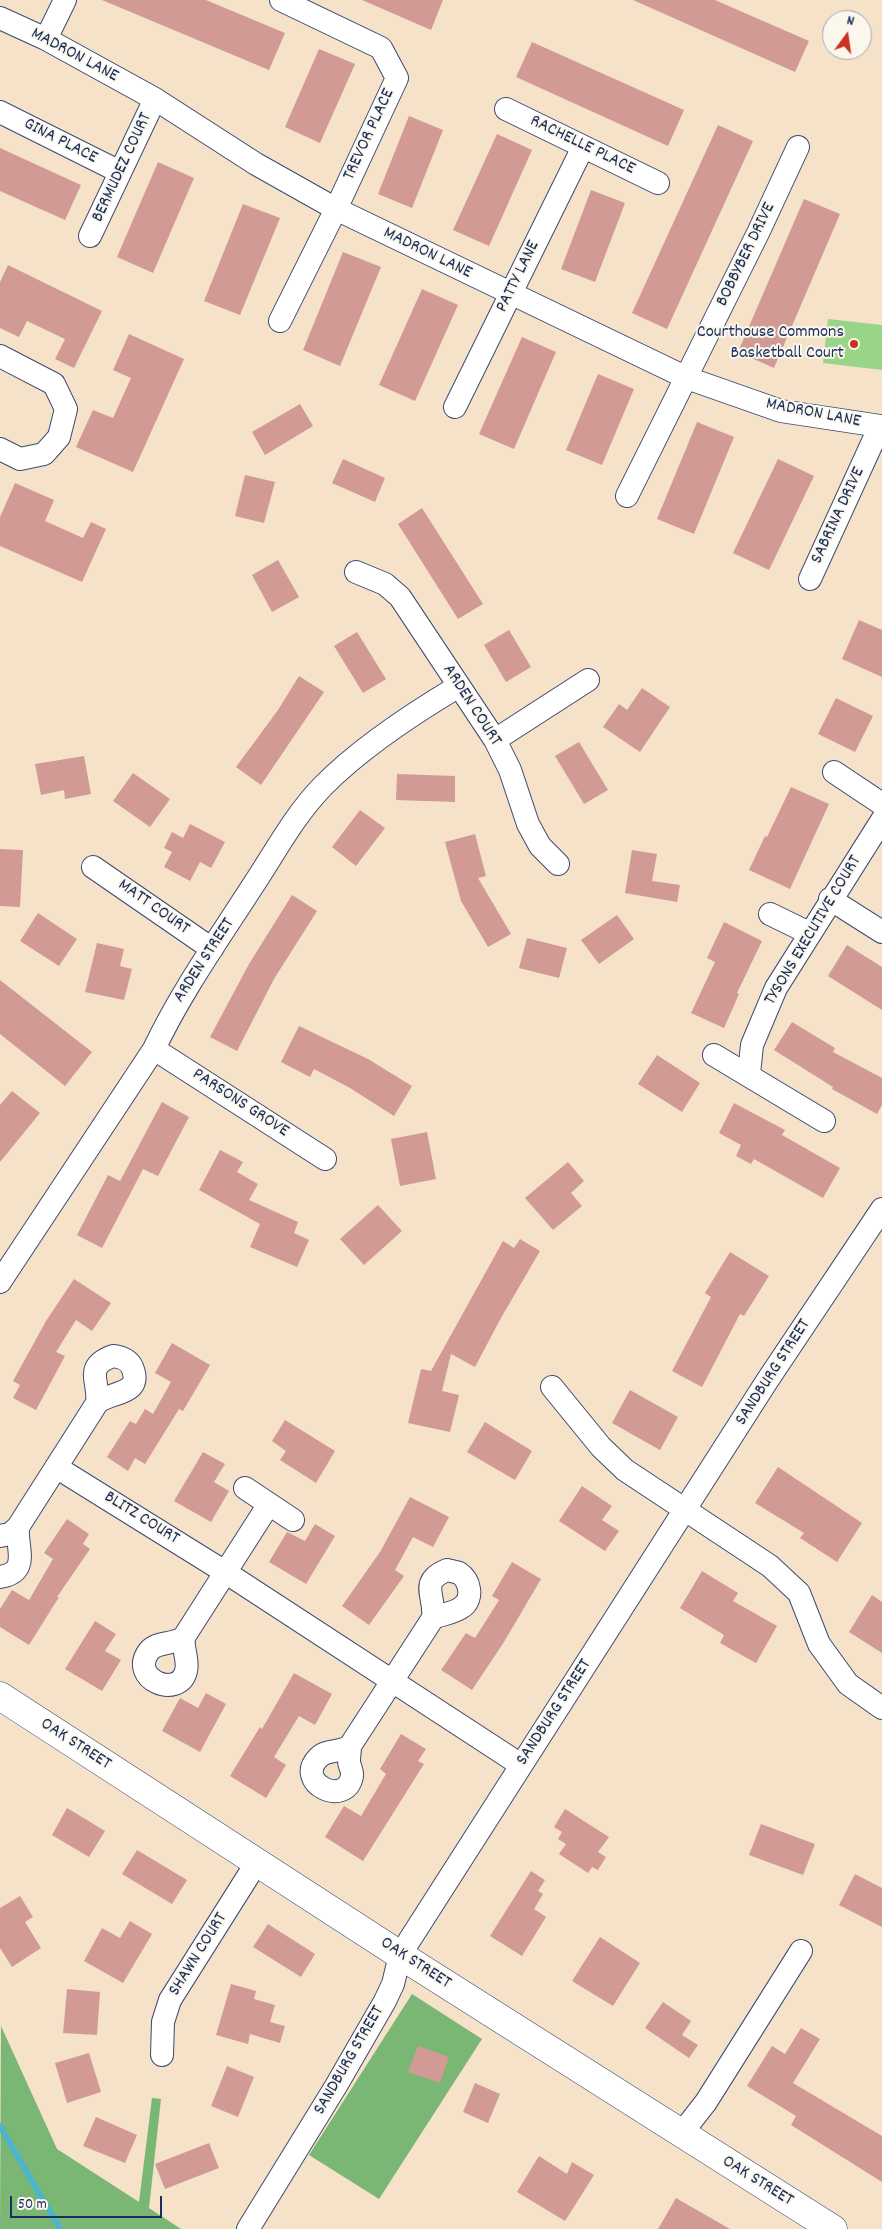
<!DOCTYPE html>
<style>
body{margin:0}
#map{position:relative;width:882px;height:2229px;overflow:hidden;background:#f5e2c9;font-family:Dekko,sans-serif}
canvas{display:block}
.north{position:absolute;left:822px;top:10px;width:50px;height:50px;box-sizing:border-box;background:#fbf7ec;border:1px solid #a1a7b3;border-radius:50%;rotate:14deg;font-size:14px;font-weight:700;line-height:20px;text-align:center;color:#1b2f5e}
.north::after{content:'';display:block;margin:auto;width:18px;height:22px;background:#c8321e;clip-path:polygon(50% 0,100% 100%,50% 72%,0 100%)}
.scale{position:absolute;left:10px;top:2196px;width:152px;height:22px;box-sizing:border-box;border:2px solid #1b2f5e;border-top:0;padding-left:6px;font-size:15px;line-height:18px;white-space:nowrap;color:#1b2f5e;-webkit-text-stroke:4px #fbf7ec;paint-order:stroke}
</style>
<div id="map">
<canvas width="882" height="2229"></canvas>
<div class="north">N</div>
<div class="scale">50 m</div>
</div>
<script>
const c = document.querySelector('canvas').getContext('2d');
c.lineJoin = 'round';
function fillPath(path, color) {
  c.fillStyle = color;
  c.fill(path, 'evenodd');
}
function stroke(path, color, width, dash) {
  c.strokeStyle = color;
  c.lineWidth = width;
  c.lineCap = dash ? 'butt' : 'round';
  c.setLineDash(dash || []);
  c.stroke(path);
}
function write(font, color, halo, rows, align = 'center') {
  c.font = font + ' Dekko,sans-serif';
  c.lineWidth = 4;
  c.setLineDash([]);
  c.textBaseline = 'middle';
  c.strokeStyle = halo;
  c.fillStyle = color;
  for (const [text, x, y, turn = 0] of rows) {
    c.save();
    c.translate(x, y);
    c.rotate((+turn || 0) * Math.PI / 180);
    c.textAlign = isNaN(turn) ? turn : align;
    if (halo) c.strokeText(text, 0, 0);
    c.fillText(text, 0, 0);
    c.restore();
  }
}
fillPath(new Path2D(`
 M828,319L882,325V370L823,363Z`), '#99d488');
fillPath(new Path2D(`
 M412,1994L482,2039L379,2199L309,2155Z
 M1,2026L57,2149L139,2202L152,2098L161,2099L149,2208L181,2229H0Z`), '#7ab674');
stroke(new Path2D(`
 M0,2126L60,2229`), '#4eb4cc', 6);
fillPath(new Path2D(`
 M102,0H206L285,33L269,70Z
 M362,0H443L431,30Z
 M633,0H715L809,41L795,72Z
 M532,42L684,110L668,146L516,77Z
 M319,49L355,64L320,143L285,127Z
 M409,116L443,130L412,208L378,194Z
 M718,125L753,141L667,329L632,313Z
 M497,134L532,150L489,246L453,230Z
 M0,148L81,185L65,220L0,191Z
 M158,162L194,178L153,273L117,257Z
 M591,190L625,203L595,282L561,269Z
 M804,199L840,214L774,368L738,352Z
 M243,204L280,218L240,315L204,301Z
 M343,252L381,267L340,366L303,350Z
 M8,265L102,311L74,368L55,359L65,339L27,321L19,337L0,328V282Z
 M422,289L458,305L415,401L379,385Z
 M129,334L184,359L133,472L76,447L93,410L113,418L131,378L113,370Z
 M522,337L556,352L514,449L479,434Z
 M598,374L634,389L602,465L566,450Z
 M300,404L313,426L265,455L252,432Z
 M697,422L734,437L694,534L657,519Z
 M343,459L385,478L375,502L332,483Z
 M778,459L814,476L769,570L733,553Z
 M245,475L275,482L264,523L235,516Z
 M15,483L54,500L45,521L83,538L91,522L106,529L82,582L0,546V517Z
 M422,508L483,604L458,619L398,524Z
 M278,560L299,597L272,612L252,575Z
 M859,620L882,630V677L842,659Z
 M509,630L531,667L506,682L484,645Z
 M357,632L386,679L363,693L334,646Z
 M299,676L324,692L261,785L236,767L278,710Z
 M642,688L670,707L640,752L603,727L619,704L627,710Z
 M836,698L873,716L855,752L818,734Z
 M579,742L608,790L584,804L555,756Z
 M84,756L91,794L65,799L64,790L41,795L35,764Z
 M133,773L170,799L150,827L113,801Z
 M397,774L455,776V802L396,800Z
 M791,787L829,804L790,889L749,870L765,836L767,837Z
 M360,810L385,828L356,866L332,847Z
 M190,824L225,842L211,868L200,862L190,881L164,867L172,852L164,848L172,832L183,838Z
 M475,834L486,876L478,878L511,934L488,947L461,901L445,842Z
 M0,849L23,850L20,907L0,906Z
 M632,850L657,854L652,881L680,885L677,902L625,893Z
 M292,895L317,911L274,979L237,1051L210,1037L249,964Z
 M38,913L77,939L59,966L20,941Z
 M617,915L634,939L599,964L581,940Z
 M724,922L762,941L737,993L739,994L724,1028L691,1013L715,962L707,958Z
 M527,938L567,948L559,978L519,968Z
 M97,943L124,949L120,966L132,969L124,1000L85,992Z
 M847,945L882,967V1010L828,976Z
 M0,980L92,1052L65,1086L0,1034Z
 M792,1022L835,1048L833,1052L882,1078V1105L877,1114L832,1089L833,1087L774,1050Z
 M299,1026L368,1059L412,1086L394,1116L350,1088L314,1069L310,1077L281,1062Z
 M657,1055L700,1083L682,1112L638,1084Z
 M12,1091L40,1113L0,1162V1105Z
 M162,1102L189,1117L158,1176L143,1169L102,1248L77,1235L108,1175L120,1181Z
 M734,1103L785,1130L782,1135L840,1168L823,1198L754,1159L751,1164L736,1156L741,1145L719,1133Z
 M427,1132L436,1179L400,1186L391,1139Z
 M220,1150L243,1162L237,1172L258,1184L249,1200L298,1222L294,1233L309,1240L297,1267L250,1247L260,1224L199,1190Z
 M568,1162L584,1181L571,1193L582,1206L553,1230L525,1198Z
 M378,1205L402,1231L364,1265L340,1239Z
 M520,1239L540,1251L501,1318L475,1367L451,1354L442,1391L459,1395L450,1432L408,1423L421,1369L431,1371L503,1241L514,1248Z
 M730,1252L769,1276L744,1316L740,1314L702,1387L672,1371L711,1297L705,1293Z
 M74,1279L111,1303L92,1331L76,1320L56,1352L65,1356L36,1410L13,1398L20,1385L13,1381L46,1321Z
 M172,1343L210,1365L183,1411L179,1409L145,1464L135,1458L128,1471L107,1457L130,1421L136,1424L145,1409L153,1414L171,1382L155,1373Z
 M630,1390L678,1417L660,1450L612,1423Z
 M285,1420L335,1451L316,1483L280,1460L286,1451L272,1441Z
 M485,1422L532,1451L515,1480L467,1452Z
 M203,1452L225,1464L214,1482L229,1491L211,1522L174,1501Z
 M778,1467L862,1523L837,1562L800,1538L804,1533L755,1503Z
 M582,1486L612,1506L602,1520L619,1531L605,1551L559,1521Z
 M410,1497L449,1517L433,1547L413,1537L395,1570L404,1576L369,1625L342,1606L380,1552Z
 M67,1519L89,1534L83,1544L90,1549L57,1597H59L29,1645L0,1627V1609L12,1590L29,1600L53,1559L44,1553Z
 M315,1524L335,1536L306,1584L269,1562L287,1532L305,1541Z
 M512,1562L541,1579L504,1642L472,1690L441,1670L466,1633L475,1638L489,1616L499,1600L492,1596Z
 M702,1571L738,1593L733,1601L777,1626L756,1663L720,1643L724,1635L680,1608Z
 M872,1595L882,1602V1653L849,1632Z
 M95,1621L116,1634L105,1651L121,1660L102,1691L65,1669Z
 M294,1673L332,1694L315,1725L299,1716L274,1757L286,1765L266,1798L230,1776L260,1727L262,1729Z
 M206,1693L226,1704L200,1752L162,1731L180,1698L198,1708Z
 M401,1734L426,1749L418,1761L424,1764L363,1861L325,1837L344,1806L361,1816L386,1774L380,1769Z
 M67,1808L105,1831L89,1857L52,1835Z
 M565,1809L609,1837L598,1852L606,1857L598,1870L592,1867L588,1873L559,1854L566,1844L558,1839L562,1832L554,1827Z
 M761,1824L815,1844L803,1875L749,1855Z
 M137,1850L187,1880L172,1904L122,1874Z
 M531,1871L545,1880L538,1891L543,1894L534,1909L546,1917L522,1956L490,1936Z
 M855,1874L882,1888V1927L839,1905Z
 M20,1896L33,1917L25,1922L41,1948L12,1967L0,1948V1908Z
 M130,1921L152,1934L123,1983L84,1961L102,1928L120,1938Z
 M268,1924L315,1954L301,1977L253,1947Z
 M600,1937L640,1963L613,2006L572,1981Z
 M231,1984L256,1991L254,1999L275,2005L270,2022L285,2026L280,2043L250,2034L248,2044L216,2035Z
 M67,1989L100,1992L97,2035L63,2033Z
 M663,2002L691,2021L682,2035L698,2045L689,2058L645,2028Z
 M801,2028L820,2039L793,2083L882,2136V2182L791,2125L796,2116L747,2086L772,2046L785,2054Z
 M418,2046L449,2057L440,2083L408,2072Z
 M89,2053L101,2092L67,2103L55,2063Z
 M227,2066L254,2077L238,2117L211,2106Z
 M475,2083L500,2094L488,2123L463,2112Z
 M96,2117L137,2135L125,2163L83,2146Z
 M209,2143L219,2168L165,2189L155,2164Z
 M539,2156L567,2174L572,2162L594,2175L565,2221L517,2192Z
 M676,2198L730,2229H658Z`), '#d29a95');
const minor = new Path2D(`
 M0,18L46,39L155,99L256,164L336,209L687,378L781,411L880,426L810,579
 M46,39L65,0
 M506,109L658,183
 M0,112L120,172
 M90,236L155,99
 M280,321L336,209L397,78L381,48L281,0
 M0,356L54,384L66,409L59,437L44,454L20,459L0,449
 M455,407L583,147
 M627,496L758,233L798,147
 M356,572L385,584L400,597L495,740L510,770L528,824L540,846L558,864
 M495,740L588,680
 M834,772L882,804
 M93,867L212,949
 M830,899L882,932
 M770,914L809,933
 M154,1049L325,1159
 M714,1055L824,1121
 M749,1074L752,1045L776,988L882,820
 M0,1282L154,1049C181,992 218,940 252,887C274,854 294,816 322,787C360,748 412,714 459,686
 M113,1356C121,1357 128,1359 132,1367C144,1396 110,1391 97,1403C100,1381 83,1367 113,1356Z
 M552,1387L601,1447L625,1470L770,1566L799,1593L819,1644L848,1684L882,1708
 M56,1467L225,1572L521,1765
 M245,1488L293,1520
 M18,1527L97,1403
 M0,1536L10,1534L18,1527C16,1548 31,1572 0,1577
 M447,1570C451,1571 456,1572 459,1573C470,1580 474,1599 462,1607C455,1613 442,1614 433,1618C436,1596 418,1582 447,1570Z
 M184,1637L269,1504
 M184,1637C182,1648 189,1660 186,1671C179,1700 128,1679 149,1651C157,1641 174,1645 184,1637Z
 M350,1746L433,1618
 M350,1746C350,1751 349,1756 349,1761C349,1766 353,1771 352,1776C346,1808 294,1783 318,1758C326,1749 340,1753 350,1746Z
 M162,2055L163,2022L170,2000L257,1862
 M681,2134L706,2102L801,1951
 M248,2229L336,2086L385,2001L393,1984L400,1955L767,1381L882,1209`);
const tertiary = new Path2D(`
 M0,1696L400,1955L833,2229`);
stroke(minor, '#3c4a6e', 24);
stroke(tertiary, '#3c4a6e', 29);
stroke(minor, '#fff', 22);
stroke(tertiary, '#fff', 28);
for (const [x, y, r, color] of [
 [854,344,5,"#c8321e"]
]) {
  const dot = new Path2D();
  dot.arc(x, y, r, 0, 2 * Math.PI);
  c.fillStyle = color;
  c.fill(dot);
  stroke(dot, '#fbf7ec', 2);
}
write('18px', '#1b2f5e', '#fbf7ec', [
 ["MADRON LANE",74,56,28],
 ["TREVOR PLACE",370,135,-65],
 ["GINA PLACE",60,142,27],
 ["RACHELLE PLACE",582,146,26],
 ["BERMUDEZ COURT",123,168,-65],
 ["MADRON LANE",427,254,26],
 ["BOBBYBER DRIVE",747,255,-64],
 ["PATTY LANE",519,277,-64],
 ["MADRON LANE",813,414,11],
 ["SABRINA DRIVE",839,516,-65],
 ["ARDEN COURT",471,706,57],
 ["MATT COURT",153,908,35],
 ["TYSONS EXECUTIVE COURT",814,931,-59],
 ["ARDEN STREET",205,961,-57],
 ["PARSONS GROVE",240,1104,33],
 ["SANDBURG STREET",774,1373,-57],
 ["BLITZ COURT",141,1519,32],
 ["SANDBURG STREET",555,1713,-57],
 ["OAK STREET",75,1745,33],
 ["SHAWN COURT",199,1955,-58],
 ["OAK STREET",415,1964,33],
 ["SANDBURG STREET",350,2061,-60],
 ["OAK STREET",757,2182,32]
]);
write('18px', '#1b2f5e', '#fbf7ec', [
 ["Courthouse Commons",844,334],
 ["Basketball Court",844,355]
], 'right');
</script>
